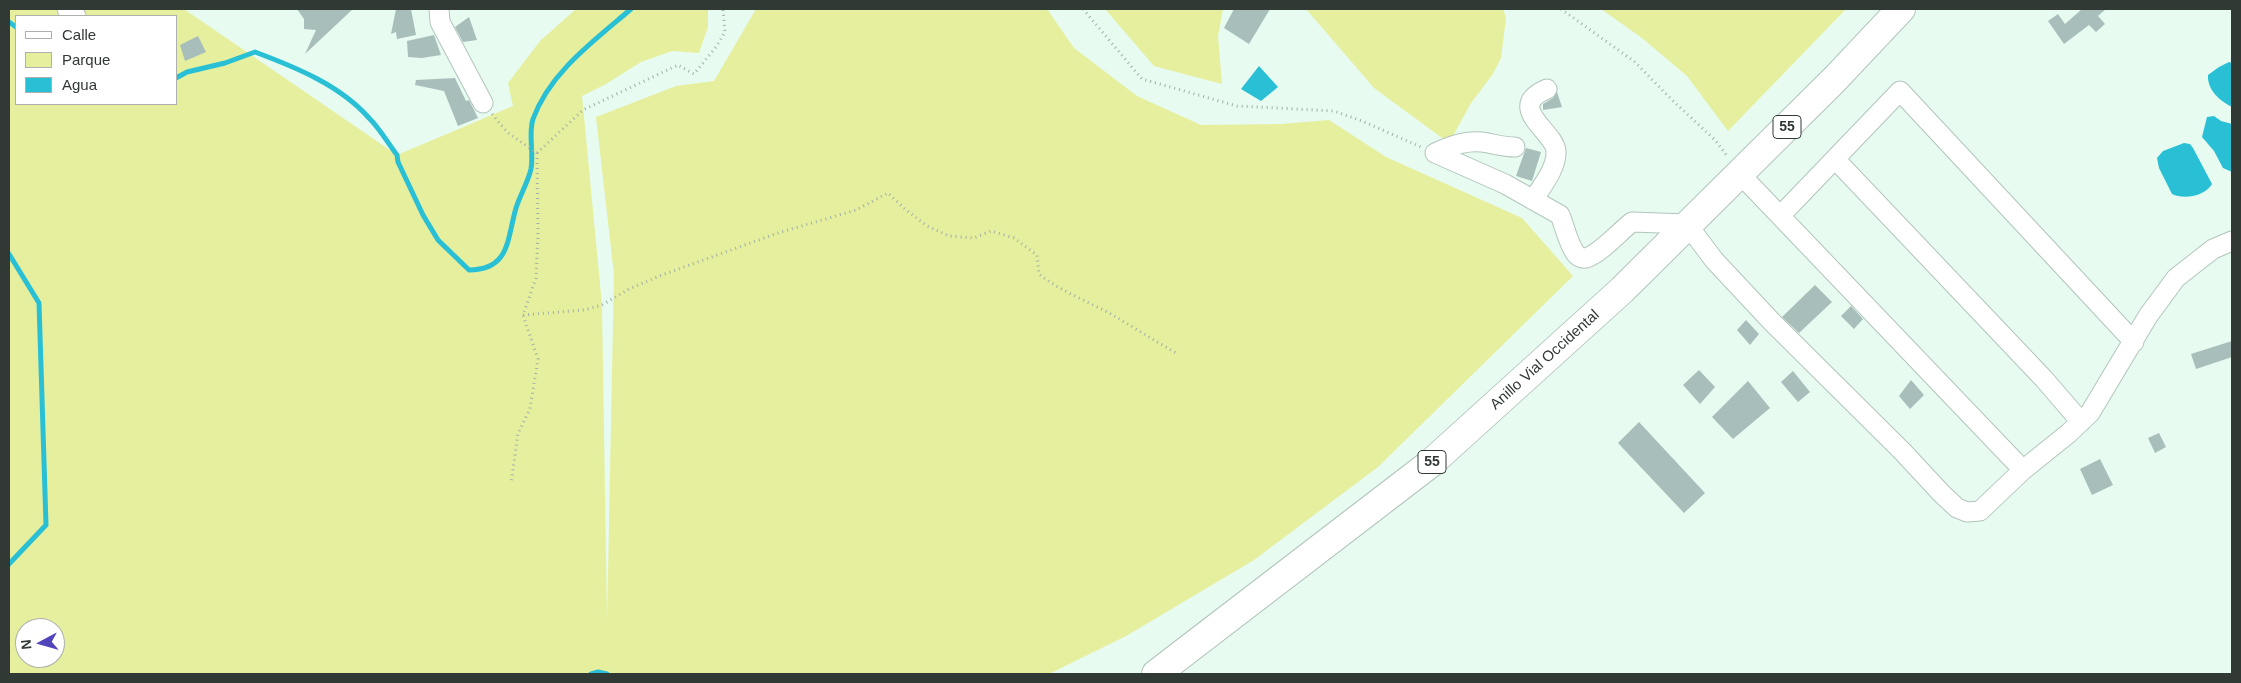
<!DOCTYPE html>
<style>
body{margin:0}
#map{position:relative;width:2241px;height:683px;overflow:hidden;background:#e7fbf0;font-family:Arial,sans-serif}
canvas{display:block}
.frame{position:absolute;inset:0;border:10px solid #313934;pointer-events:none}
.legend{position:absolute;left:15px;top:15px;width:162px;height:90px;box-sizing:border-box;background:#fff;border:1px solid #adb0ae;margin:0;padding:6px 9px;list-style:none;font-size:15px;color:#313934}
.legend li{display:flex;align-items:center;gap:10px;height:25px}
.legend b{width:25px;border:1px solid #adb0ae}
.north{position:absolute;left:15px;top:618px;width:50px;height:50px;box-sizing:border-box;background:#fff;border:1px solid #adb0ae;border-radius:50%;rotate:264deg;font-size:14px;font-weight:700;line-height:20px;text-align:center;color:#313934}
.north::after{content:'';display:block;margin:auto;width:18px;height:22px;background:#5244bb;clip-path:polygon(50% 0,100% 100%,50% 72%,0 100%)}
</style>
<div id="map">
<canvas width="2241" height="683"></canvas>
<div class="frame"></div>
<ul class="legend">
<li><b style="height:6px;background:#fff"></b>Calle</li>
<li><b style="height:14px;background:#e6ef9e"></b>Parque</li>
<li><b style="height:14px;background:#29c0d6"></b>Agua</li>
</ul>
<div class="north">N</div>
</div>
<script>
const c = document.querySelector('canvas').getContext('2d');
c.lineJoin = 'round';
function fillPath(path, color) {
  c.fillStyle = color;
  c.fill(path, 'evenodd');
}
function stroke(path, color, width, dash) {
  c.strokeStyle = color;
  c.lineWidth = width;
  c.lineCap = dash ? 'butt' : 'round';
  c.setLineDash(dash || []);
  c.stroke(path);
}
function write(font, color, halo, rows, align = 'center') {
  c.font = font + ' Arial,sans-serif';
  c.lineWidth = 4;
  c.setLineDash([]);
  c.textBaseline = 'middle';
  c.strokeStyle = halo;
  c.fillStyle = color;
  for (const [text, x, y, turn = 0] of rows) {
    c.save();
    c.translate(x, y);
    c.rotate((+turn || 0) * Math.PI / 180);
    c.textAlign = isNaN(turn) ? turn : align;
    if (halo) c.strokeText(text, 0, 0);
    c.fillText(text, 0, 0);
    c.restore();
  }
}
fillPath(new Path2D(`
 M9,9H184L397,155L513,106L508,83L540,41L576,9H708V27L699,53L672,51L641,62L606,84L582,96L602,305L607,622L614,275L596,117L676,86L714,81L756,9H1047L1074,48L1137,96L1201,125L1281,124L1329,120L1386,157L1522,218L1573,276L1378,467L1254,560L1126,636L1049,674H9ZM16,16H176V104H16ZM25,628H55V658H25Z
 M1105,9H1223L1218,36L1222,84L1154,66Z
 M1306,9H1503L1506,18L1501,58L1493,74L1471,103L1449,143L1374,88Z
 M1601,9H1846L1728,131L1687,76L1642,38Z`), '#e6ef9e');
fillPath(new Path2D(`
 M2229,62L2232,63V107C2220,101 2207,90 2208,75L2219,67Z
 M1259,66L1278,87L1261,101L1241,89Z
 M2214,116L2221,121L2232,124V172L2223,168L2214,151L2202,137L2207,117Z
 M2184,143L2190,144L2193,148L2212,184C2205,196 2184,200 2172,194L2159,168L2157,158L2163,151Z`), '#29c0d6');
stroke(new Path2D(`
 M9,22L16,27
 M176,78L187,72L225,63L255,52C295,67 340,85 369,118C380,129 388,143 397,155L398,162L423,215L438,240L469,270C510,270 507,239 516,208C520,195 528,182 531,169C534,153 528,134 533,119C550,72 595,40 631,9
 M9,254L39,303L46,525L9,564
 M591,674L598,672L607,674`), '#29c0d6', 5);
fillPath(new Path2D(`
 M297,9H353L305,54L316,30L304,29V19Z
 M396,9H411L416,35L397,39L396,32L391,34Z
 M1234,9H1270L1249,44L1224,28Z
 M2082,9H2106L2098,16L2105,24L2096,32L2089,25L2064,44L2048,21L2058,14L2065,24Z
 M469,17L477,40L463,42L455,27Z
 M434,35L441,55L422,58L408,57L407,41Z
 M198,36L206,52L185,61L180,45Z
 M455,78L466,101L469,100L478,118L458,126L444,91L415,85L416,80Z
 M1557,92L1562,107L1543,110V104L1553,98Z
 M1526,148L1541,152L1532,181L1516,176Z
 M1815,285L1832,302L1799,333L1782,317Z
 M1851,306L1863,319L1854,329L1841,316Z
 M1746,320L1759,334L1750,345L1737,330Z
 M2232,341V357L2196,369L2191,354Z
 M1699,370L1715,387L1700,404L1683,385Z
 M1793,371L1810,392L1798,402L1781,382Z
 M1911,380L1924,395L1910,409L1899,396Z
 M1748,381L1770,408L1733,439L1712,417Z
 M1639,422L1705,493L1684,513L1618,443Z
 M2159,433L2166,447L2155,453L2148,438Z
 M2100,459L2113,485L2092,495L2080,469Z`), '#a7bebb');
const minor = new Path2D(`
 M67,9L76,16
 M439,9L440,22L483,103
 M1435,153L1505,184L1560,215C1565,227 1568,244 1576,254C1578,257 1583,259 1586,258C1600,254 1620,231 1632,222L1687,224L1714,260L1772,322L1903,452L1942,494L1957,508L1967,512L1980,511L2023,470L2069,433L2090,413L2148,316L2176,278L2213,249L2232,241
 M1435,153C1452,145 1469,139 1488,143C1498,145 1505,147 1515,147
 M1835,159L2044,379L2081,422
 M1740,174L2023,470
 M1533,200C1542,186 1557,168 1556,151C1555,132 1504,107 1547,89
 M1781,215L1900,91L2134,342`);
const highway = new Path2D(`
 M1156,674L1431,463L1622,290L1834,80L1901,9`);
stroke(minor, '#b2c5bb', 21);
stroke(highway, '#b2c5bb', 30);
stroke(new Path2D(`
 M1083,9L1142,79L1237,106L1334,111L1362,121L1421,147
 M1561,9L1635,62L1671,99L1715,140L1728,157
 M492,114L507,132L537,153L538,233L536,278L523,315L538,359L530,409L518,433L511,484
 M537,153L583,110L678,65L694,74L716,47L725,32L723,9
 M523,315L584,310L602,305L629,289L662,275L778,233L856,210L888,193L905,209L927,226L949,236L974,238L991,231L1014,238L1037,255L1039,274C1060,291 1087,301 1111,314C1133,327 1155,341 1178,354`), '#a1b0a8', 3, [1, 4]);
stroke(minor, '#fff', 19);
stroke(highway, '#fff', 28);
for (const [x, y, w] of [
 [1787,127,28],
 [1432,462,28]
]) {
  const box = new Path2D();
  box.roundRect(x - w / 2, y - 11.5, w, 23, 4);
  c.fillStyle = '#fff';
  c.fill(box);
  stroke(box, '#313934', 1);
}
write('bold 14px', '#313934', null, [
 ["55",1787,127],
 ["55",1432,462]
]);
write('15px', '#313934', '#fff', [
 ["Anillo Vial Occidental",1545,360,-42]
]);
</script>
